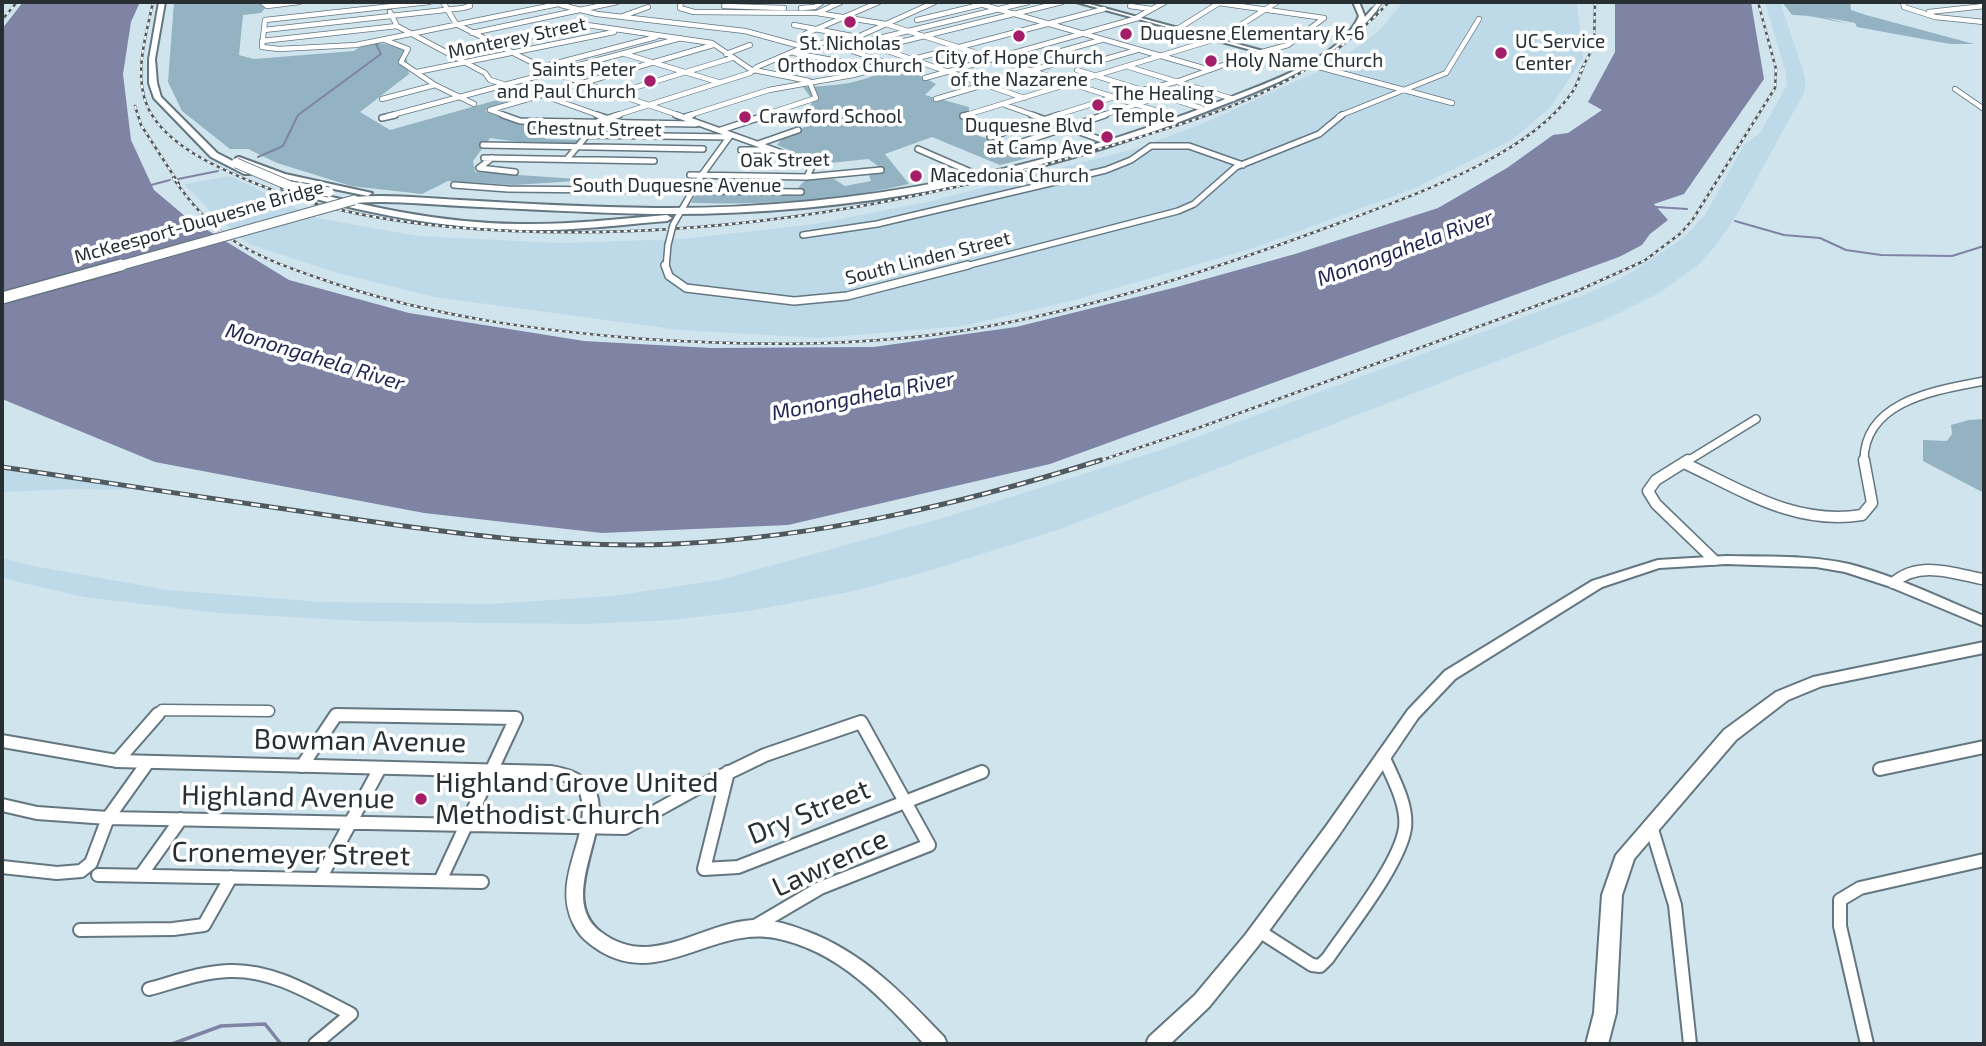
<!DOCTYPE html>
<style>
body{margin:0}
#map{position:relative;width:1986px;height:1046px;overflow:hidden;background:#d0e4ee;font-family:"Exo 2",sans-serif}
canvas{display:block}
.frame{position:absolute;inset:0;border:4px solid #272f33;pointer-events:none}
</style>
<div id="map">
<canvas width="1986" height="1046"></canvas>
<div class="frame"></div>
</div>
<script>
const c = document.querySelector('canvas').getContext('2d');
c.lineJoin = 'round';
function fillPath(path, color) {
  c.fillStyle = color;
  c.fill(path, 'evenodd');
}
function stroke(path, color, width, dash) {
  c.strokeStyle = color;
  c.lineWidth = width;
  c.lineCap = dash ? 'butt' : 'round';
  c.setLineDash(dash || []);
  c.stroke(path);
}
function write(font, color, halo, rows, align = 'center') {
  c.font = font + ' "Exo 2",sans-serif';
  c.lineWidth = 7;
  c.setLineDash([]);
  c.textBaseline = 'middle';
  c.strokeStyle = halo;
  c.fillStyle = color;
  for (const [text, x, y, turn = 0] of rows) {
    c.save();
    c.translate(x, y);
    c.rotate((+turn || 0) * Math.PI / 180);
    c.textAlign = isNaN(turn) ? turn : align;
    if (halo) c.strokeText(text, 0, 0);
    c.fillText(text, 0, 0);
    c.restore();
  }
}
fillPath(new Path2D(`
 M1403,2H1577L1583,58L1550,108L1510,141L1415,188L1254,248L1075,300L963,326L819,338L680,330L434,297L334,272L249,244L214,215L184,184L230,176L317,218L418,236L560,243L682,239L815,224L927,202L1142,147L1211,120L1336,63L1381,29Z
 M1765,2H1780L1805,76V91L1736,216L1716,245L1699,264L1661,292L1607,319L1060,529L935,569L854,591L755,610L673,620L587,624L481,623L363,621L218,613L84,597L2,578V558L33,566L168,590L323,602L490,604L612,596L719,580L943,518L1164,449L1586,294L1624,277L1682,239L1705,215L1744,145L1760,133L1787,85L1786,74Z
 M2,469L131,487L128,490L77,489L2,492Z`), '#bedae8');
fillPath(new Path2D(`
 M174,2H262L267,6L261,13L243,15L239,55L254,59L354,51C370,38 387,44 405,49L409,74L360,112L390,130L547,86L557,89L485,111C513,122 535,125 561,126L556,131L587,133L584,137H546L545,139L582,140L575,146L534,144L490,138L473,161L475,172L592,180L514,185L448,181L422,194L351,186L277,163L248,149H230L182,111L168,82Z
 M1782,2H1850L1851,10L1866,15L1974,44H1950L1857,27L1855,23L1824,17L1848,24C1830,20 1811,15 1792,15Z
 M890,68L917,74L936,84L925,95L969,107L968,132L1036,156L1000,165L932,137L885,154L909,184C838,201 764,205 691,203L697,192L792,195L805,180L834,179L845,186L871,181L869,175L884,170L868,159L821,164L777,145C785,132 805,130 818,119L806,112L813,101L803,87C835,86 861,84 890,68Z
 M1984,419V493L1923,461V440L1947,441L1952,434L1951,425L1969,420Z`), '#93b3c2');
fillPath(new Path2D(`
 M23,2H140L131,22L123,74L131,140L154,190L186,217L289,280L409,313L584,341L712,348L874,347L1016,327L1177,287L1295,254L1438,208L1507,168L1553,135L1568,133L1602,110L1588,102L1615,52V2H1751L1764,79L1684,194L1654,204L1668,220L1650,234L1642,245L1619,257L1050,464L788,525L602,533L424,513L155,462L2,399V29Z`), '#7f84a5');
stroke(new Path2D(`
 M258,157L283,146L298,115L381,54L376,44L382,41
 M178,179L218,171
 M151,185L170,180
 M1656,207L1687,209
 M1735,221L1784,235L1820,238L1846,250L1881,255L1952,256L1984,246`), '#7f84a5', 2);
stroke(new Path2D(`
 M172,1044L221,1026L265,1024L281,1044`), '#7f84a5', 3.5);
const minorFar4 = new Path2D(`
 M262,2L267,6L299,2
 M429,2L265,20L262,47L279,49L356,45L568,2
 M443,2L456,24L551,72L681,116
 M681,2L680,8L694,12L817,13L886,24L1160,112
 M973,2L1210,70
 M1212,2L1324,18
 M1903,2L1904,7L1935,17L1984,22
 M561,5L597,14L745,31L804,47
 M724,6L784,8
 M1130,6L1151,9
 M801,8L815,7L822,2
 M1374,10L1380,2
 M390,12L397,26L485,73L490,80L503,84
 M1929,12L1984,6
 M817,13L841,2
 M623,16L648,7
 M1136,18L1165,2
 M917,20L980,5
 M794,25L852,36
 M264,30L463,8L470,6L468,2
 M472,33L617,2
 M1161,33L1179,28L1219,3
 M853,39L1024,98
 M385,40L408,49L401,62L435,85L474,104
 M262,41L397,26
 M863,42L1028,2
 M493,44L587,25L712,43L753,71
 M833,44L889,64
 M805,45L853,39L935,2
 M880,47L1062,2
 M794,53L876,68
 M625,54L718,82
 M726,54L750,45
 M1037,58L1101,40
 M1092,63L1137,50
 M1308,64L1452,103
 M542,67L656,37
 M1129,67L1233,99
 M754,70L809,81L816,98L761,116
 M1077,70L1142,90
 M417,72L614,32
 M925,78L1138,18
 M1955,89L1984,109
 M617,93L732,58
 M542,95L601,116
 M1159,95L1201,108
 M382,99L435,85
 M936,99L1057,63
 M1178,101L1207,91
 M1005,105L1036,116
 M490,110L713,45
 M490,110L507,116
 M388,116L681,38
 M614,116L750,73L757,67L804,47L805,34L879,2
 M687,116L769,90L853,75L1104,9
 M963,116L1222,37L1277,2
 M1054,116L1114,97L1176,82L1251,55L1288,45L1324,18
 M1100,116L1162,96
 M1339,116L1446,73L1479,19`);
const minorFar3 = new Path2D(`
 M503,115L520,121L696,124
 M597,115L606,118
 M676,115L813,164L807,177
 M1032,115L1102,140
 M963,116L968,115
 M685,117L692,115
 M382,118L395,115
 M721,130L767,115
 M588,135L729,137
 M990,137L1059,115
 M758,144L798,130
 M483,145L703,149
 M918,149L980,176
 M741,150H770
 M995,151L1105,115
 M484,158L654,161
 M492,158L479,168L515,172
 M567,159L599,121L619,115
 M690,175L807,177L881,170
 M454,185L508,189L801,192
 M673,225L701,176L730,136
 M803,235L877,224L1106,170L1131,160L1151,146H1189L1243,165
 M666,267L668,245
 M962,267L1178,211L1194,204L1236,167L1319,134L1342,115`);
const minorFar2 = new Path2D(`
 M665,265L669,276L686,288L794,301L847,296L968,265
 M1686,462L1756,419
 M1864,462C1863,400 1938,390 1984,381`);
const minorFar1 = new Path2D(`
 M1688,460L1656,480L1648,491L1656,504L1714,560
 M1684,463C1742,490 1795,526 1862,515L1872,503L1864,460
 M1893,583C1918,560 1953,573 1982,579
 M157,716L162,710L269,711
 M335,716H408`);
const minor = new Path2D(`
 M117,761L158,714
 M302,766L336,715L516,718L440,881
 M1880,769L1984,747
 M728,772L704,869L738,867L982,772
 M2,805L37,813L108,818L625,828L701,786L765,755L861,722L929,845L820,888L757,925
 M1651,826L1675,905L1690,1044
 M2,867L57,873L81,871L91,863L108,818L148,762
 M98,875L482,882
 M141,875L181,819
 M320,879L380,768
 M80,930L173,929L204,925L231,877
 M1259,931L1312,965L1320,966L1328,958C1349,927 1400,864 1405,828C1408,804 1392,777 1383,756
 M149,989C175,982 201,972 229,971C273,969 313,995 351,1014L315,1044
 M1867,1044L1840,926V900L1860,888L1984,860`);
const tertiary = new Path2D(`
 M1076,2H1082L1311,64L1306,65Z`);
const secondary = new Path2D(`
 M1726,556C1766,557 1809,555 1849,564C1896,576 1940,598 1984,616V626L1888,586L1845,572L1816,567L1726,564L1659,568L1602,587L1455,679L1418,718L1339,835L1258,946L1209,1007L1170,1044H1146L1149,1037L1195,995L1246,934L1327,825L1408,710L1445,671L1592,581L1658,560Z
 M2,735L117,755L551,766C659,783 542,887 601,932C653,972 704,919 759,920C775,920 791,925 806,931C863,952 903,994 944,1037L947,1044H924C883,999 838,950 775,938C713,926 661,988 600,951C589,944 580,937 574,925C549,876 596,833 579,790L569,782L551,778L117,767L2,747Z`);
const primary = new Path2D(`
 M159,2H165L155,59L157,83L161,97L217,153L250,170V174H244L211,157L154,98L149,83V59Z
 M1353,2H1359L1365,17L1372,9L1377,10C1334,65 1268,87 1205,112C1032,182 841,216 654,214C590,213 525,209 461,206C425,204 390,200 354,203L349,200L354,197C389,194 424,198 460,200C525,204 590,207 655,208C850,210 1042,171 1223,100C1264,84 1341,59 1359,16Z
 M239,157L285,174L372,193L368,196L280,178L236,162V158Z
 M286,185C362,206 438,223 518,224C568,225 617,219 667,215L672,218L667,221C628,224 589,229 550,230C459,232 370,215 283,190L282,188Z
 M1984,642V653L1822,686L1788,700L1736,740L1634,859L1622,895L1616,1013L1608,1044H1586L1594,1013L1602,895L1616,855L1724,730L1776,692L1813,677Z`);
stroke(minorFar4, '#64767f', 6);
stroke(minorFar3, '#64767f', 8);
stroke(minorFar2, '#64767f', 10);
stroke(minorFar1, '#64767f', 13);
stroke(minor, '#64767f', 16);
stroke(tertiary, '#64767f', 4);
stroke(secondary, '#64767f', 4);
stroke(primary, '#64767f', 4);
stroke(minorFar4, '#fff', 4.5);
stroke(minorFar3, '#fff', 5);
stroke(minorFar2, '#fff', 7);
stroke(minorFar1, '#fff', 10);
stroke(minor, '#fff', 12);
fillPath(tertiary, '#fff');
fillPath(secondary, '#fff');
fillPath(primary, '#fff');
const railFar1 = new Path2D(`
 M153,2C146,36 133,75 148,108C166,145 216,167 252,182C334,216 423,227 511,231C708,239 904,207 1092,151C1204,118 1308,91 1389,2
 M2,20L17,2
 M1580,72L1594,46L1595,2
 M135,106L141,125L179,184
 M173,178C189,201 207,223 231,239C262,260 301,272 336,284C436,317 541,331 645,339C752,346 861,347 967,330C1095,309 1221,267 1342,222C1413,195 1530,156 1573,91C1578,83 1581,72 1585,63
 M1096,462L1198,428L1577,291L1644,261L1681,233L1693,219L1775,88L1776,69L1758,2`);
const rail = new Path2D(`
 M2,467C115,484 227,501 340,517C450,533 563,549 674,544C821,537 962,504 1101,460`);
stroke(railFar1, '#4f5a60', 2.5);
stroke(rail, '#4f5a60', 5);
stroke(railFar1, '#fff', 2, [3.5]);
stroke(rail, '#fff', 2.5, [9]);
const minorBridge = new Path2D(`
 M668,245L673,225`);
const primaryBridgeFar1 = new Path2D(`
 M236,163L290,186L329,192
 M115,267L354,200`);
const primaryBridge = new Path2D(`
 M2,298L121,265`);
stroke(minorBridge, '#64767f', 8, []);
stroke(primaryBridgeFar1, '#64767f', 11, []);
stroke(primaryBridge, '#64767f', 14, []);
stroke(minorBridge, '#fff', 5);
stroke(primaryBridgeFar1, '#fff', 9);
stroke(primaryBridge, '#fff', 11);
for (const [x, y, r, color] of [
 [850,22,7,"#a31d68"],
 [1126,34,7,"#a31d68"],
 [1019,36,7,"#a31d68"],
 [1501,53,7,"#a31d68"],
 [1211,61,7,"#a31d68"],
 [650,81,7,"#a31d68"],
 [1098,105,7,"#a31d68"],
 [745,117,7,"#a31d68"],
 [1107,137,7,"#a31d68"],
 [916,176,7,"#a31d68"],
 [421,799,7,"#a31d68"]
]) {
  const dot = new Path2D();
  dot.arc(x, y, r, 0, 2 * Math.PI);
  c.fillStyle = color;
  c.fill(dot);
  stroke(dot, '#fff', 2.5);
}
write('19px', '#272f33', '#fff', [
 ["Duquesne Elementary K-6",1140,34],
 ["UC Service",1515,42],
 ["Center",1515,64],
 ["St. Nicholas",850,44,"center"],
 ["Orthodox Church",850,66,"center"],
 ["City of Hope Church",1019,58,"center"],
 ["of the Nazarene",1019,80,"center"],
 ["Holy Name Church",1225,61],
 ["Saints Peter",636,70,"right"],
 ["and Paul Church",636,92,"right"],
 ["The Healing",1112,94],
 ["Temple",1112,116],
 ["Crawford School",759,117],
 ["Duquesne Blvd",1093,126,"right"],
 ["at Camp Ave",1093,148,"right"],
 ["Macedonia Church",930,176]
], 'left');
write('19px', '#272f33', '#fff', [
 ["Monterey Street",517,38,-12],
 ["Chestnut Street",594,129,1],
 ["Oak Street",785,160,-1],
 ["South Duquesne Avenue",677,186],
 ["McKeesport-Duquesne Bridge",199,222,-16],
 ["South Linden Street",928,258,-14]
]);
write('italic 21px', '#232652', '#fff', [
 ["Monongahela River",1405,248,-20],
 ["Monongahela River",315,357,17],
 ["Monongahela River",863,396,-11]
]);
write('28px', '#272f33', '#fff', [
 ["Bowman Avenue",360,741,1],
 ["Highland Avenue",288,797,1],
 ["Dry Street",809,812,-22],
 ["Cronemeyer Street",291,854,1],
 ["Lawrence",830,863,-25]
]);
write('28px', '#272f33', '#fff', [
 ["Highland Grove United",435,783],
 ["Methodist Church",435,815]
], 'left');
</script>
